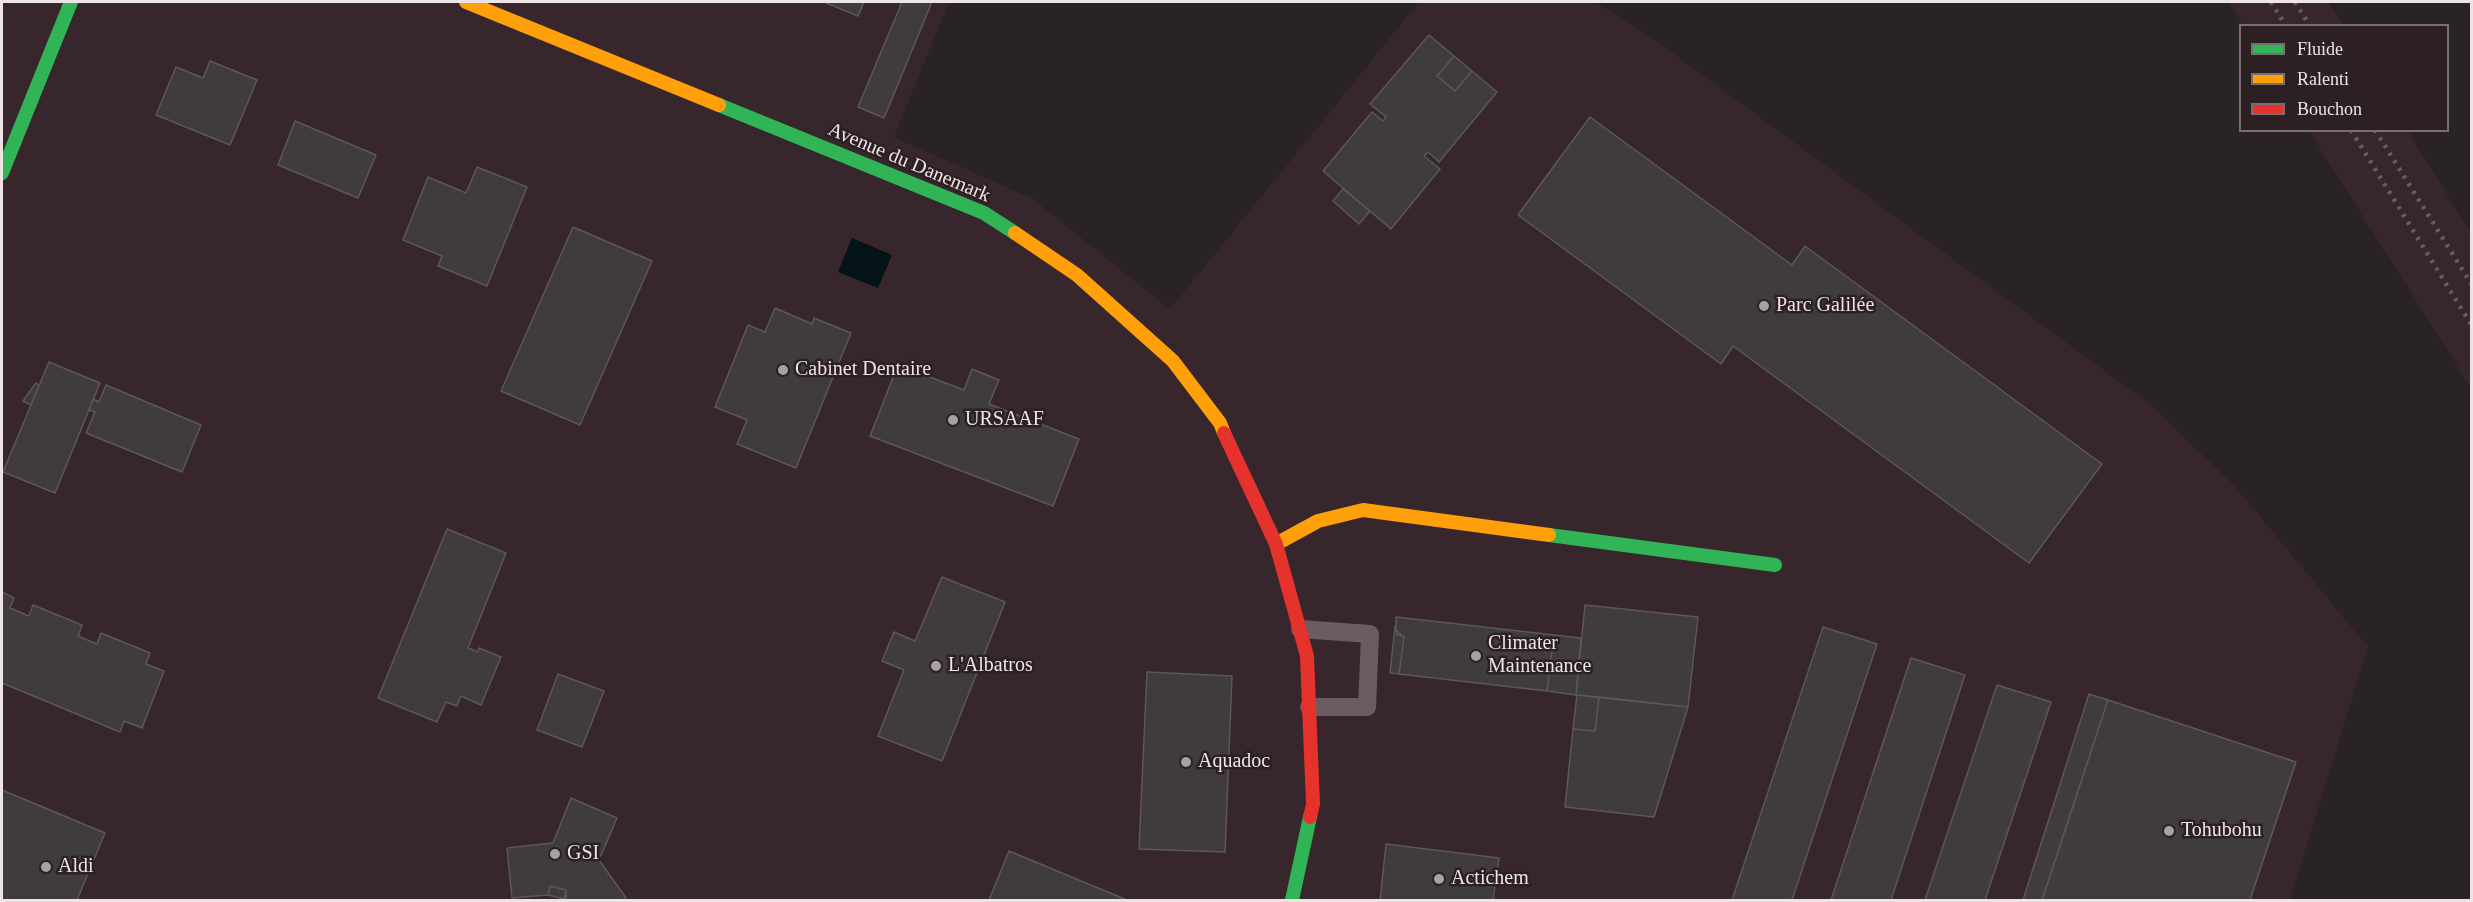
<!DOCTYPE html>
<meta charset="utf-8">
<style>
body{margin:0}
#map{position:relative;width:2473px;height:902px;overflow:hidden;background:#292324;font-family:"Times New Roman",serif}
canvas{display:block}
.frame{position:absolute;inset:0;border:3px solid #ece4e5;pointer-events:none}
.legend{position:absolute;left:2239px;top:24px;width:210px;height:108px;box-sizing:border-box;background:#2c2023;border:2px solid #796e71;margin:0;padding:8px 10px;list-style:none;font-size:18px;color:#ece4e5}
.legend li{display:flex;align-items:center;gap:12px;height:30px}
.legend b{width:30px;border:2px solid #796e71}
</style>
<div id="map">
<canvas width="2473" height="902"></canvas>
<div class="frame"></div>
<ul class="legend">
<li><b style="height:8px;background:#30b455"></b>Fluide</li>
<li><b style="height:8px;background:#ff9f0a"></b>Ralenti</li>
<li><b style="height:8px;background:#e5322d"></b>Bouchon</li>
</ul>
</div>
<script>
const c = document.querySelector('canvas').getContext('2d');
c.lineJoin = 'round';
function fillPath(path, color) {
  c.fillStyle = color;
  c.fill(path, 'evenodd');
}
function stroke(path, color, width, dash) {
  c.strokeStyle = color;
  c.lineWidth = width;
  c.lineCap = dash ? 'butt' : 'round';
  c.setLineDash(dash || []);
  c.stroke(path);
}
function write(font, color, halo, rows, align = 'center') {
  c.font = font + ' "Times New Roman",serif';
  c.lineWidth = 5;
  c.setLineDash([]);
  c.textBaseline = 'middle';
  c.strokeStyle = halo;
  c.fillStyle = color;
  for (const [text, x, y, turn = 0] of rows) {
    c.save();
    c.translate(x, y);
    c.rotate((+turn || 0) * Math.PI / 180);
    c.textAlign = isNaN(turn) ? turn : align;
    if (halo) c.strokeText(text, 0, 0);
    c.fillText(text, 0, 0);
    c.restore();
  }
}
fillPath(new Path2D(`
 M2,2H949L894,137L1033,199L1170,309L1419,2H1595L1644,32L2150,404L2235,486L2368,647L2290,900H2Z
 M2228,2H2328L2343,25H2243Z
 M2309,131H2408L2471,233V388Z`), '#37262b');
fillPath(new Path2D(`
 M852,238L892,255L878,288L838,272Z`), '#041317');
const building = new Path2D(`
 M824,2H864L858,16Z
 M902,2H932L884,118L858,107Z
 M1429,35L1454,56L1437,76L1455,91L1472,71L1497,92L1439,162L1428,152L1424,156L1440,169L1391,229L1323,171L1372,112L1383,121L1386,117L1370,104Z
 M1454,56L1472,71L1455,91L1437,76Z
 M210,61L257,80L230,145L156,115L176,67L203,78Z
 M1590,117L1792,265L1805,246L2102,464L2029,563L1733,346L1721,364L1518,215Z
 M295,121L376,155L358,198L278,165Z
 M477,167L527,187L487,286L438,266L442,256L403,240L428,177L466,193Z
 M1343,189L1370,211L1359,224L1333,201Z
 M573,227L652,261L580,425L501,391Z
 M775,308L812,324L814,318L851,333L796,468L737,444L747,420L715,407L748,325L765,332Z
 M49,362L100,383L55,493L3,472Z
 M898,365L964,390L972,369L999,380L989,404L1079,439L1053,506L870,436Z
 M36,383L39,385L31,405L23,401Z
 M106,385L201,425L182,472L86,433L95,412L89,410L93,399L99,402Z
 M447,529L506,553L468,648L478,652L479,648L501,657L481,705L461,696L457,706L446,702L437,722L378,698Z
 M942,577L1005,602L942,761L878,736L904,670L882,661L894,632L915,641Z
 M2,592L14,598L10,608L29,616L33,605L82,625L78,636L97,644L101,633L150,653L146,664L164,671L142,728L124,721L120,732L2,683Z
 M1585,605L1698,617L1688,707L1576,695Z
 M1396,617L1554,635L1547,691L1399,674L1404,637L1396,630Z
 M1395,626L1397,634L1404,637L1399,674L1390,673Z
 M1823,627L1877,644L1792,900H1732Z
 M1554,635L1581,638L1576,695L1547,691Z
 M1911,658L1965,675L1891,900H1831Z
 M1147,672L1232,676L1225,852L1139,849Z
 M558,674L604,691L582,747L537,730Z
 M1997,685L2051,702L1985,900H1925Z
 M2089,694L2108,700L2042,900H2023Z
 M1577,695L1599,697L1595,731L1573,729Z
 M1599,697L1688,707L1654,817L1565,807L1573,729L1595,731Z
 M2108,700L2296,762L2250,900H2042Z
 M2,790L105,833L77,900H2Z
 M571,798L617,818L599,860L626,898L623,900H566V890L550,886L548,895L512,898L507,848L553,843Z
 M1386,844L1499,858L1493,900H1380Z
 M1009,851L1127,900H989Z
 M550,886L566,890L564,899L548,895Z`);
fillPath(building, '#403b3c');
stroke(building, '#5c5758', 1.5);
stroke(new Path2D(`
 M1300,629L1370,634L1367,707H1309`), '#6a5c60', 18);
stroke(new Path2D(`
 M719,105L984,213L1015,233
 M2,173L71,2
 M1549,535L1775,565
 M1292,900L1310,817`), '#30b455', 14);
stroke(new Path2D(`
 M466,2L719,105
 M1015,233L1077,275L1173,361L1220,423L1224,433
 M1276,544L1318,521L1363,510L1549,535`), '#ff9f0a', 14);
stroke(new Path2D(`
 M1224,433L1276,544L1307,656L1313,804L1310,817`), '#e5322d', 14);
stroke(new Path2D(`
 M2271,2L2286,26
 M2295,2L2310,26
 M2351,130L2472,326
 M2375,130L2472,285`), '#665e60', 4.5, [3, 6]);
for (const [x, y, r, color] of [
 [1764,306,6,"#a8a0a1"],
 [783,370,6,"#a8a0a1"],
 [953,420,6,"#a8a0a1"],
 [1476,656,6,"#a8a0a1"],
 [936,666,6,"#a8a0a1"],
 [1186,762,6,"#a8a0a1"],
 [2169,831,6,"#a8a0a1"],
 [555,854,6,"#a8a0a1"],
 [46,867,6,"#a8a0a1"],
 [1439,879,6,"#a8a0a1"]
]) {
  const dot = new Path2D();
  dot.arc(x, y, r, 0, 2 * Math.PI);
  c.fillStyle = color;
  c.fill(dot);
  stroke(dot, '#2c2023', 2);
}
write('20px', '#ece4e5', '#2c2023', [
 ["Avenue du Danemark",909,163,23]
]);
write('20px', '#ece4e5', '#2c2023', [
 ["Parc Galilée",1776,306],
 ["Cabinet Dentaire",795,370],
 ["URSAAF",965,420],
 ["Climater",1488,644],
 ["Maintenance",1488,667],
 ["L'Albatros",948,666],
 ["Aquadoc",1198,762],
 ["Tohubohu",2181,831],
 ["GSI",567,854],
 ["Aldi",58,867],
 ["Actichem",1451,879]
], 'left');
</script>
